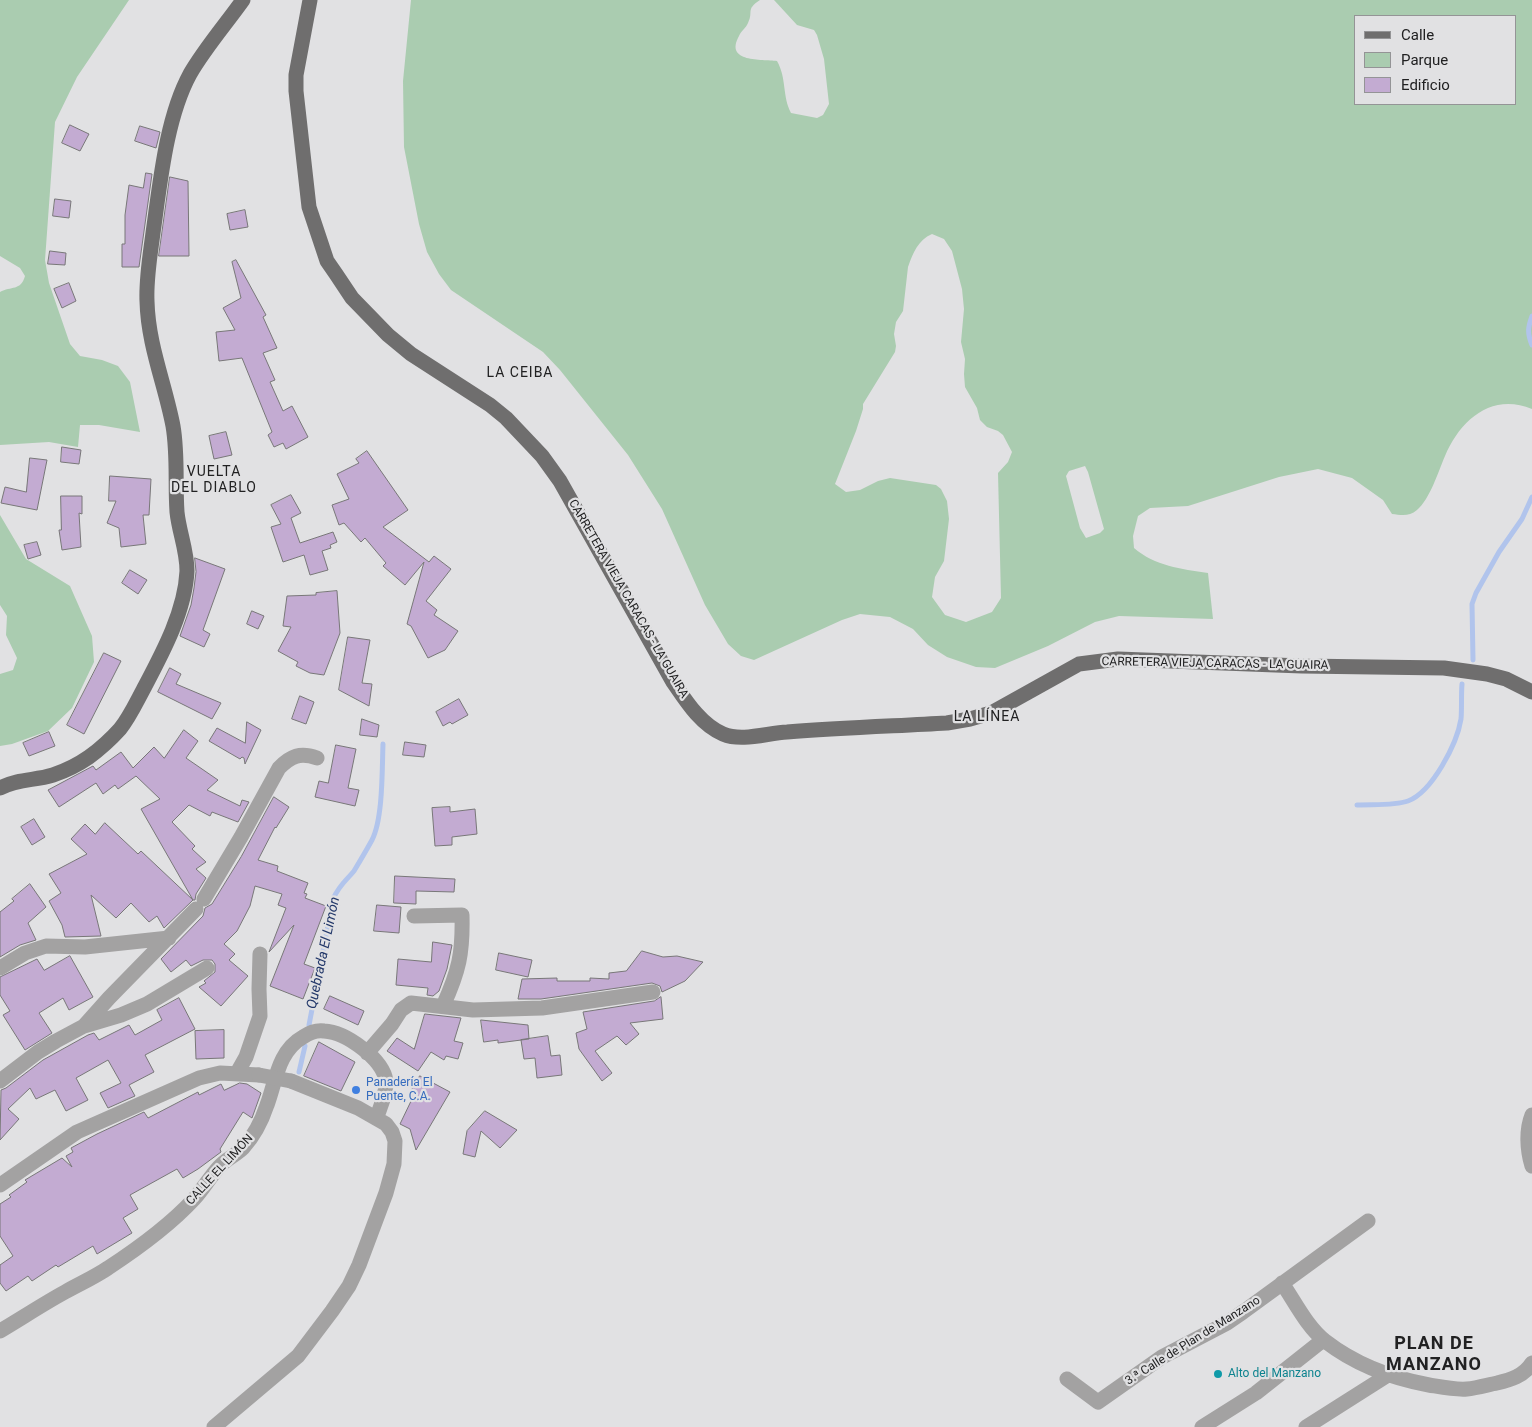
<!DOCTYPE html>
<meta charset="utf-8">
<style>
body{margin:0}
#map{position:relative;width:1532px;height:1427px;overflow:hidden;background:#e1e1e3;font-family:Roboto,sans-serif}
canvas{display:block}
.legend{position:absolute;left:1354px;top:15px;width:162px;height:90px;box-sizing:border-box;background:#e1e1e3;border:1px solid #949496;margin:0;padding:6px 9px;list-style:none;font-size:15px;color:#212122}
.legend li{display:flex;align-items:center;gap:10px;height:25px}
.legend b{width:25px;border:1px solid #949496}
</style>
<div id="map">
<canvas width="1532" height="1427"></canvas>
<ul class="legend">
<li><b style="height:6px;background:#6f6e6e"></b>Calle</li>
<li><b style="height:14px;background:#aaccb0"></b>Parque</li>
<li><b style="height:14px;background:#c3abd2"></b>Edificio</li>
</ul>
</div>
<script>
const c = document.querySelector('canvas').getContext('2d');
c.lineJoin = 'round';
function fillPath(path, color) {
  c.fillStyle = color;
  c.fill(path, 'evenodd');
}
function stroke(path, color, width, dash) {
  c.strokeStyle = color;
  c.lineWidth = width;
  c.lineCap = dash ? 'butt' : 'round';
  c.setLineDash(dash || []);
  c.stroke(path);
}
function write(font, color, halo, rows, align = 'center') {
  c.font = font + ' Roboto,sans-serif';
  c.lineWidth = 4.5;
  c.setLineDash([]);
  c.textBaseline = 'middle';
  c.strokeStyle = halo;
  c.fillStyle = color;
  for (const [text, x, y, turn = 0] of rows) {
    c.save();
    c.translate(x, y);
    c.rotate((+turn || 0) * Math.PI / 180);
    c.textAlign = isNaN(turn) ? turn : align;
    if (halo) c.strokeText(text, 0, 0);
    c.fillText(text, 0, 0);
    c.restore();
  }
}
fillPath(new Path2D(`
 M0,0H129L77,77L55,122L45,260L49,283L70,344L80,356L102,360L118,366L130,382L140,432L99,425H80L78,447L49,442L0,445V292C11,286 21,291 25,276L20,268L0,256Z
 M411,0H760C745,10 754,11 748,23C746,28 741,31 739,36C724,63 762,59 777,61C787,79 782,96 791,113L817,118L823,115L829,104L824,59L817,35L814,30L797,25L774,0H1532V409C1492,392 1460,420 1445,456C1438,472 1430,499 1417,510C1409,517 1401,515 1392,514L1383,500L1352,478L1318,469L1279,477L1188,506L1150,508L1138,516L1133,536L1134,548C1155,566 1181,569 1208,573L1213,619L1119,616L1095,622L1048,646L995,668L976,667L947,657L928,645L913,629L890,617L860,614L842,620L754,660L741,656L728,644L705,605L662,509L628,455L560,370L543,352L451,290L439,274L427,252L419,224L404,147L403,81ZM1356,16H1516V104H1356ZM932,234L944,239L952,251L962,289L964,309L961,342L965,359L964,374L965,387L977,408L980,420L987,427L998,431L1003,435L1012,452L1008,462L998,473L1001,598L992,612L966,622L945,615L932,597L935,577L944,561L949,519L947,501L941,489L936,485L890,478L878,481L860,490L846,492L835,484L856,431L863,409V404L895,352L896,346L894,334L896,322L903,311L908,267C913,253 918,240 932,234ZM1085,466L1088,472L1104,529L1100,533L1086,538L1080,528L1066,476L1069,471Z
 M0,515L26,559L70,586L92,636L94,662L72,708L48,731L12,744L0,746V674L13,670L17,658L6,635L7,616L0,605Z`), '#aaccb0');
stroke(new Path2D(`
 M1532,316C1528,327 1527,333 1532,345
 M1473,660L1472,604L1476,593L1499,552L1522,519L1532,497
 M1357,805C1372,804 1394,806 1408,801C1432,792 1457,744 1461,719C1462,708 1461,696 1462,684
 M309,1025L333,899C340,884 345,882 354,871C360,861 366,851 372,840C383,819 382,770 383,744
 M299,1072L305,1046`), '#b1c4ec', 5);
const building = new Path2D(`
 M70,125L89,134L80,151L62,143Z
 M140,126L160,132L156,148L135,141Z
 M146,173L152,174L139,267H122V244H125V215L129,185L143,188Z
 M170,177L188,181L189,256H159Z
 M55,199L71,201L69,218L53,216Z
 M245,210L248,227L230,230L227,214Z
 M50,251L66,253L65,265L48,264Z
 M236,260L266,315L263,317L277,348L263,353L275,380L270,382L283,411L292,406L308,437L286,449L283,443L274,447L268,435L272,432L242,358L219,361L216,332L235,330L223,308L241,298L232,262Z
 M69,283L76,301L62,308L54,289Z
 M226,432L232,455L214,459L209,436Z
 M62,447L81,450L79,464L61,462Z
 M367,451L408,510L383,527L429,562L434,556L451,569L426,601L437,610L434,615L458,631L445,650L428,658L411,626L407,624L424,562L405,585L383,566L386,563L365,538L361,542L344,523L339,525L332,505L349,499L337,474L359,463L356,459Z
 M30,458L47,460L37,510L1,503L5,487L26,492Z
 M110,476L151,479L149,515H143L146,544L121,547L119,528L107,523L116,501H109Z
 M291,495L301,513L291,518L300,543L333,532L337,542L330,545L331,548L322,551L328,570L310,575L304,555L283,562L271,527L281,524L271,505Z
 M61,496H82V514L79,513L81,547L62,550L59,530H61Z
 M37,542L41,555L28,559L24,545Z
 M195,558L225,569L203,630L210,634L204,647L180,636L191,605L194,588L196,572Z
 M130,570L147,580L138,594L122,583Z
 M337,591L340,633L324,675L310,673L296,666L298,662L278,651L291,627L283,626L287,596L316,595V593Z
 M252,611L264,616L258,629L247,624Z
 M348,637L370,640L362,683L372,684L369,706L339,690Z
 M104,653L121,661L84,734L67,725Z
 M170,668L181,674L176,684L221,703L212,719L158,692Z
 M300,696L314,702L306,724L292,719Z
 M459,699L468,715L452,724L450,722L443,726L436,712Z
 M362,719L379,725L377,737L360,735Z
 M247,722L261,730L245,764L244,758L242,757L240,759L209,741L217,728L245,743Z
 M184,730L198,741L186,758L218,780L207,790L240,806L242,800L249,802L238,822L212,812L210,816L189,805L172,822L195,846L192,849L206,862L196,869L206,878L196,894L195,900H193L141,809L160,799L136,776L118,789L115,785L103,794L96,783L59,807L48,790L93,766L96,770L121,752L133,768L154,747L164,758Z
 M49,732L55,746L29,756L23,743Z
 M405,742L426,745L424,757L403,755Z
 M336,745L356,749L348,788L359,790L355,806L315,797L319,781L328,783Z
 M274,797L289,807L276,828L275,827L258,860L278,866L277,871L308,883L304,893L307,894L305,898L326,906L304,964L315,968L303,999L270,986L294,925L269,952L286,908L278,905L282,894L255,886L250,906L237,931L224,944L235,954L229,960L248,976L221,1006L199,987L206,983L204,981L215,972V964L212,960H203L191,966L186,960L171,972L161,959L203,916L205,908L212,904L241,857Z
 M450,807V812L475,809L477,834L452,837V845L435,846L432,808Z
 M34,819L45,837L32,845L21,827Z
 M105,823L138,854L141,851L193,900L164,928L157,916L149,922L131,903L116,918L91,895L101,936L65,937L62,925L49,901L61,893L49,874L87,854L71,839L85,824L95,834Z
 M395,876L455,879L454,892L416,891V904L394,903Z
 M30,884L46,907L28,923L36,940L20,945L0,957V912L14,901L12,899Z
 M377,905L401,907L399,933L374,931Z
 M433,942L452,945L447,969L439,991L433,996L427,995L428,988L396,985L398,959L431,962Z
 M642,951L663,957L677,956L703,962L685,981L662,992L660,986L652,983L541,999H518L522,979L557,978V981H590V978L609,979V973L626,971Z
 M499,953L532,960L528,977L496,970Z
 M70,956L93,997L69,1010L63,998L39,1013L52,1033L25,1050L3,1015L10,1011L0,995V977L37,959L44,970Z
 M330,996L364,1011L358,1025L324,1009Z
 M661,997L663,1019L630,1023L639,1034L626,1045L617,1036L595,1051L612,1073L602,1081L579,1049L576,1033L587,1029L583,1012L654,1001Z
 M179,998L195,1029L145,1055L154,1072L129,1085L135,1096L108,1108L100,1093L121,1083L108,1060L76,1078L88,1100L66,1111L55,1090L36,1099L30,1088L8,1109L19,1119L0,1140L1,1090L6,1088L43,1060L88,1035L94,1033L99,1040L129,1025L135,1035L162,1020L157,1010Z
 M425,1014L461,1018L454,1041L463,1043L458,1059L446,1056L444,1060L431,1052L418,1071L387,1051L397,1038L414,1049Z
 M481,1020L528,1025L529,1039L498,1043V1040L484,1042Z
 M224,1030V1058L196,1059L195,1031Z
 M548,1036L551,1056L560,1055L562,1075L537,1078L535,1058L524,1059L521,1040Z
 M319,1042L355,1062L341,1091L304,1076Z
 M420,1076L450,1092L416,1150L410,1129L400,1124L413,1097L409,1095Z
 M240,1083L247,1084L261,1093L252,1118L243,1112L220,1149L221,1152L198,1169L183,1178L177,1169L130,1195L138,1209L123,1218L132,1233L97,1254L93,1246L58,1267L56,1265L32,1281L28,1276L6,1291L0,1283V1265L13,1256L0,1236V1204L11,1197L9,1195L27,1182L25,1180L62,1158L72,1167L66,1156L73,1152L71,1148L97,1134L144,1112L148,1118L198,1092L199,1095L221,1084L224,1090Z
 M485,1111L517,1130L500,1148L481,1131L475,1157L463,1154L467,1131Z`);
fillPath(building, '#c3abd2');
stroke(building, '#787778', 1);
stroke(new Path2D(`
 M204,899L241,837L279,768C291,756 300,752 317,758
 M414,916L462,915C463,953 459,971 443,1006
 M0,968L25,953L46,946L85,947L169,938
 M84,1026L109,998L196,909
 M367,1053L392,1024L401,1010L411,1003L473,1010L542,1008L653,992
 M237,1073L246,1057L260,1016L259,989L260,954
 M0,1081L38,1052L56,1041L84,1026L121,1015L147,1004L207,968
 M1532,1115C1526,1130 1527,1150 1532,1166
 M0,1185L77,1132L199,1078L220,1073L259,1075
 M1282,1283C1295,1302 1307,1327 1325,1341C1356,1365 1391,1378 1429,1385C1441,1387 1455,1390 1467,1389C1477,1388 1487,1385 1497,1383C1510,1380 1524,1376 1532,1363
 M0,1331C22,1318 43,1304 65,1292C79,1284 95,1277 108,1268C137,1249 170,1225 194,1199C203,1189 210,1177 219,1167C226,1159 236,1155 243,1148C254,1136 262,1120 267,1105C276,1081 278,1051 303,1037C309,1033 317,1030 324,1031C346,1032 383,1059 386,1081C387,1093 380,1107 377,1117
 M1067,1379L1098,1402L1162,1357L1227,1323L1243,1312L1368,1221
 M214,1427L298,1356L332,1311L349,1286L359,1265L386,1193L394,1164L395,1141L392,1132L386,1124L358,1108L291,1081
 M1202,1427L1256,1393L1323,1340
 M1306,1427L1388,1375`), '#a3a2a2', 15);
stroke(new Path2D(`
 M310,0L296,75V91L309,207L327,261L336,274L352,298L388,335L411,354L490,405L506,418L542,456L560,481L673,682C686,701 701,725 723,734C742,742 767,733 787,732C840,728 894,726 947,723L970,719L991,713L1079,664L1118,659L1302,666L1444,668L1487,674L1506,679L1532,692
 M0,788C20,778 34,781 53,775C65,771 79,764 89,757C100,749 111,739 120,729C129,718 136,703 143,690C162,654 185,612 187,571C187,550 179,532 177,512C175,484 178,455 173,426C165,384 148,345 147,301C146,279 150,256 153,233C160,184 166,118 190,74C205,48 226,24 243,0`), '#6f6e6e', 15);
stroke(new Path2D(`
 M259,1075L291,1081`), '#a3a2a2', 15);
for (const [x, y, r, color] of [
 [356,1090,5,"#3f7fe0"],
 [1218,1374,5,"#0f9aa8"]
]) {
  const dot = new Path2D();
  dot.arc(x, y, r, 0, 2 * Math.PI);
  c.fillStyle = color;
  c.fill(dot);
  stroke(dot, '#e1e1e3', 2);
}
write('12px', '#212122', '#e1e1e3', [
 ["CARRETERA VIEJA CARACAS - LA GUAIRA",628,599,60],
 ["CARRETERA VIEJA CARACAS - LA GUAIRA",1215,664,1],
 ["CALLE EL LIMÓN",220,1170,-47],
 ["3.ª Calle de Plan de Manzano",1193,1341,-32]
]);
write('12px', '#366cbe', '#e1e1e3', [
 ["Panadería El",366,1083],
 ["Puente, C.A.",366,1097]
], 'left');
write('12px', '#0d838f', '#e1e1e3', [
 ["Alto del Manzano",1228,1374]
], 'left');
c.letterSpacing = '1px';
write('14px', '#212122', '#e1e1e3', [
 ["LA CEIBA",520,373],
 ["VUELTA",214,472],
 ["DEL DIABLO",214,488],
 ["LA LÍNEA",987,717]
]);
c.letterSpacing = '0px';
write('italic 14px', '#23386a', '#e1e1e3', [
 ["Quebrada El Limón",324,953,-78]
]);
c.letterSpacing = '1px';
write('bold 18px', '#212122', '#e1e1e3', [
 ["PLAN DE",1434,1344],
 ["MANZANO",1434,1365]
]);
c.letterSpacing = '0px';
</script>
